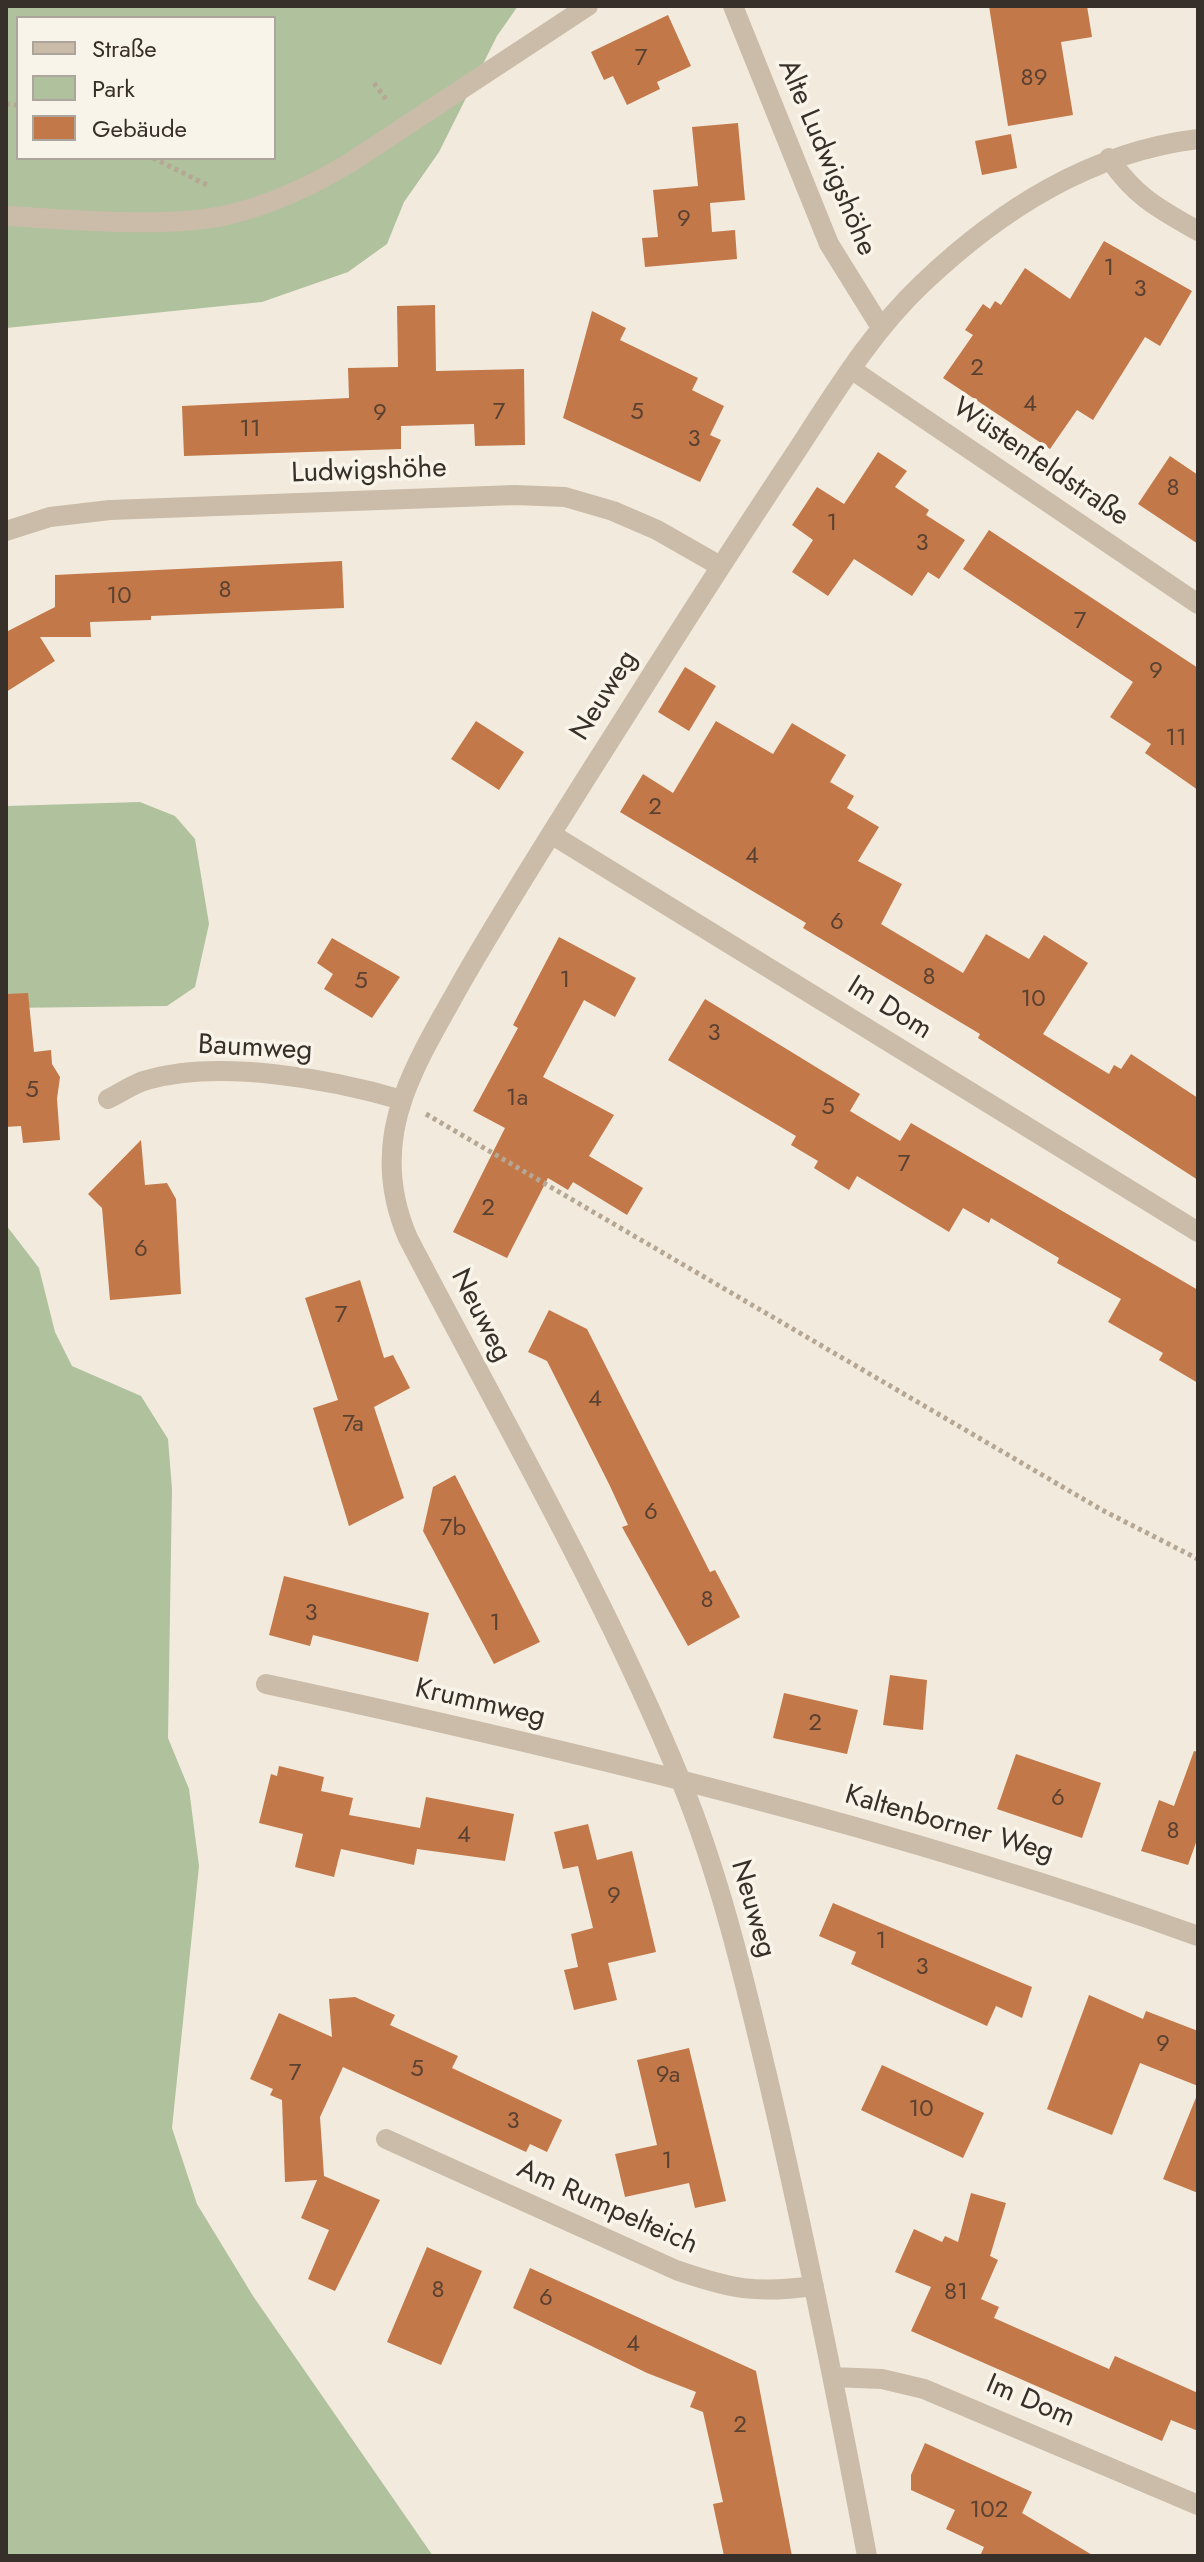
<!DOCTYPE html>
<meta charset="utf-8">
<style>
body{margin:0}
#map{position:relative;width:1204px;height:2562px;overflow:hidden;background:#f2ebdd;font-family:Jost,sans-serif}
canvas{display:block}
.frame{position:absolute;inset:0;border:8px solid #372f29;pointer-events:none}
.legend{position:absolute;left:16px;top:16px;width:260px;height:144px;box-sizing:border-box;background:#f9f4e9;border:2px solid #aba59c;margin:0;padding:10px 14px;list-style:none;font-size:24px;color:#372f29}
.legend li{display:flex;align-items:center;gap:16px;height:40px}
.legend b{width:40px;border:2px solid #aba59c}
</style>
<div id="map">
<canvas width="1204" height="2562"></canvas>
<div class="frame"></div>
<ul class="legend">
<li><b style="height:10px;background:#cabca9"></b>Straße</li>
<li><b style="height:22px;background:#b0c19d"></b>Park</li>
<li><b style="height:22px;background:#c37849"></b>Gebäude</li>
</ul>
</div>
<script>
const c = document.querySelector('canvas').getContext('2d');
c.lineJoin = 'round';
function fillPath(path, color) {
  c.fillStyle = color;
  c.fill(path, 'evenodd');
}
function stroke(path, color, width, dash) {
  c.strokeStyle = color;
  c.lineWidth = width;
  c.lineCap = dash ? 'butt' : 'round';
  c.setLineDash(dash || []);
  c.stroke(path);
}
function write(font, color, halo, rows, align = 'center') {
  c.font = font + ' Jost,sans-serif';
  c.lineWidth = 7;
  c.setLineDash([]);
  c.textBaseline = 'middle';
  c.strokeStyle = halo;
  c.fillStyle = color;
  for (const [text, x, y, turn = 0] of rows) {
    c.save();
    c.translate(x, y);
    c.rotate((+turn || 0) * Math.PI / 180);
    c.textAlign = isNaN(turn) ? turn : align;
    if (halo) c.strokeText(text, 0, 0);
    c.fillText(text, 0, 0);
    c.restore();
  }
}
fillPath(new Path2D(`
 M6,6H518L497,36L439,152L404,202L387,244L348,272L262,302L6,328ZM18,18H274V158H18Z
 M140,802L175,816L195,839L209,924L195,987L167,1006L6,1008V806Z
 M6,1225L39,1268L55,1332L72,1366L141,1396L168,1439L172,1489L168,1738L189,1789L199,1866L172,2128L197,2204L253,2296L433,2556H6Z`), '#b0c19d');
fillPath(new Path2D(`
 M989,6H1087L1092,37L1061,42L1073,115L1008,126Z
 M668,15L691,66L657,82L660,89L627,105L613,76L604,80L591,52Z
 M738,123L745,200L710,203L712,232L735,230L737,259L645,267L642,238L658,237L653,190L698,186L692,127Z
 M1011,134L1017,168L982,175L975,141Z
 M1104,241L1192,291L1160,346L1145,337L1093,420L1077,410L1050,449L943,378L973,335L965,330L983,304L990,309L995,301L1001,305L1025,268L1070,299Z
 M435,305L436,371L524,369L525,445L475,446L474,424L401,426V449L184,456L182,406L349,398L348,368L398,367L397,306Z
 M592,311L626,328L620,340L698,378L692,390L724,406L710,435L721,440L700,482L563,418Z
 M878,452L907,471L895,487L929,510L926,515L965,540L939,579L928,572L912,596L854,559L828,596L792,572L813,540L792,525L817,487L844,504Z
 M1170,456L1198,475V544L1138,504Z
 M989,530L1198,668V790L1145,753L1151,744L1110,717L1133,682L963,569Z
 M342,561L344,608L151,616V620L90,622L91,637H40L55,661L6,692V632L55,607V575Z
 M685,667L716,686L689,731L658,712Z
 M476,721L524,752L499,790L451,759Z
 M716,721L773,754L792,723L846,755L830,782L854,796L847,808L879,827L858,861L902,884L881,924L963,973L986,934L1029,959L1044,935L1088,963L1043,1034L1109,1074L1114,1065L1121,1069L1131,1054L1198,1098V1180L978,1038L980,1034L803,928L806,923L620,812L643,774L673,793Z
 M559,937L636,978L615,1017L584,1000L543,1077L614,1115L589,1156L643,1188L627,1215L573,1182L568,1190L548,1178L507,1258L453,1232L505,1128L473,1111L518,1028L513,1025Z
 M332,938L400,977L372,1018L324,989L333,974L317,963Z
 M28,993L34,1052L51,1050L52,1064L60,1077L57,1099L60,1140L23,1143L21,1126L6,1127V994Z
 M705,999L860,1094L850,1111L900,1141L911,1123L1198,1290V1383L1159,1360L1163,1353L1108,1322L1121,1299L1057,1263L1059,1258L991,1218L989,1223L963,1208L949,1232L857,1176L849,1190L814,1168L818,1161L791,1145L796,1136L668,1060Z
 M141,1140L145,1185L167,1183L176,1199L181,1294L110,1300L102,1208L88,1194Z
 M360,1280L384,1358L393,1355L410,1388L374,1407L404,1498L349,1526L313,1408L338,1400L305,1298Z
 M549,1310L587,1329L710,1572L715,1570L740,1617L688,1646L622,1527L628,1525L609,1484L547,1361L528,1352Z
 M455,1475L540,1642L494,1664L423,1531L433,1487Z
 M284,1576L429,1613L418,1662L313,1635L310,1646L269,1635Z
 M890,1675L927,1680L923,1730L883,1725Z
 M784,1693L858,1710L847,1754L773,1738Z
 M1194,1751L1198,1752V1837L1188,1865L1141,1851L1159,1800L1174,1806Z
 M1016,1754L1101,1783L1082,1838L997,1809Z
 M279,1766L324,1777L321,1791L353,1798L349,1815L420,1828L426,1797L514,1814L505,1861L417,1849L414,1865L341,1849L334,1877L295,1867L303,1834L259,1823L271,1774L277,1776Z
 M588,1824L597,1860L632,1851L656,1952L608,1963L617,2000L574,2010L564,1970L578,1967L571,1934L593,1928L578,1866L563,1869L554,1832Z
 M833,1903L1032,1987L1022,2018L996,2006L987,2026L851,1964L856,1952L819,1936Z
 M1089,1995L1143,2019L1146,2011L1198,2031V2086L1140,2063L1112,2135L1047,2109Z
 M355,1997L395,2015L390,2025L458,2056L452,2068L562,2120L547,2152L530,2144L526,2152L343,2067L320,2117L324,2176L380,2200L335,2291L308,2279L329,2230L301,2218L317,2180L285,2182L282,2100L270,2095L273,2089L250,2079L279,2013L332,2037L329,1999Z
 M689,2048L726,2201L695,2208L689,2183L625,2197L615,2154L657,2145L637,2060Z
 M882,2065L984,2113L963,2158L861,2110Z
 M1197,2095H1198V2193L1163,2179Z
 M971,2193L1006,2203L990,2256L998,2260L981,2299L999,2307L994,2318L1109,2369L1115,2356L1198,2393V2431L1171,2420L1162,2441L911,2331L931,2287L895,2272L914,2229L942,2242L945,2236L958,2242Z
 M427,2247L482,2271L441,2365L387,2342Z
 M530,2268L756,2371L792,2556H724L713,2504L723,2502L703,2412L690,2407L696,2392L647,2373L513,2308Z
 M925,2443L1032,2492L1022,2513L1094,2556H980L984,2547L946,2529L955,2510L911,2490V2475Z`), '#c37849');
stroke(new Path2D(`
 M374,83L388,102
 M6,104L18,105
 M153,158L209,186
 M426,1114L1102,1510L1198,1559`), '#b5a793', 5, [4, 4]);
stroke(new Path2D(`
 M733,6L829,244L880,326
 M1109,158C1134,196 1159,209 1198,231
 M6,216C69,219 167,229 227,215C271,205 313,185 351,162L588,6
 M851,369L1198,604
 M6,531L50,517L110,510L515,495L565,497L613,511L657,530L720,566
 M551,834L1198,1232
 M108,1099C121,1093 134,1083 147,1080C219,1059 331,1079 402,1100
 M266,1684C581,1752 895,1827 1198,1936
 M386,2139L676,2270C731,2289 755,2294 814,2286
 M833,2377L882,2379L924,2389L1198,2505
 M867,2556C837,2396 805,2237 768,2079C744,1978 720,1876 681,1781C604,1594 501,1417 408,1238C388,1192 386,1146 403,1098C417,1058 440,1021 461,983C512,894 568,807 623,720C679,631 736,542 794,455C834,394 871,332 923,283C1001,209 1091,152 1198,139`), '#cabca9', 20);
write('24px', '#5a4131', null, [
 ["7",641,59],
 ["89",1034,79],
 ["9",684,220],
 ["1",1109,269],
 ["3",1140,290],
 ["2",977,369],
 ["4",1030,405],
 ["7",499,413],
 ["5",637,413],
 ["9",380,414],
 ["11",250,430],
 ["3",694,440],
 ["8",1173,489],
 ["1",832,524],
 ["3",922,544],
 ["8",225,591],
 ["10",119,597],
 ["7",1080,622],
 ["9",1156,672],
 ["11",1176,739],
 ["2",655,808],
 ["4",752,857],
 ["6",837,923],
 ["8",929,978],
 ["1",565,981],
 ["5",361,982],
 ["10",1033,1000],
 ["3",714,1034],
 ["5",32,1091],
 ["1a",517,1099],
 ["5",828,1108],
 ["7",904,1165],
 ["2",488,1209],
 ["6",141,1250],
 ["7",341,1316],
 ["4",595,1400],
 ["7a",353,1425],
 ["6",651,1513],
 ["7b",453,1529],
 ["8",707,1601],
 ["3",311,1614],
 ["1",495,1624],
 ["2",815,1724],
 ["6",1058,1799],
 ["8",1173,1832],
 ["4",464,1836],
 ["9",614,1897],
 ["1",881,1942],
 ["3",922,1968],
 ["9",1163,2045],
 ["5",417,2070],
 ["7",295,2074],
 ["9a",668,2076],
 ["10",921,2110],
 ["3",513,2122],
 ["1",667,2162],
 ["8",438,2291],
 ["81",956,2293],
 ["6",546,2299],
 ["4",633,2345],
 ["2",740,2426],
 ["102",989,2511]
]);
write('28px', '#372f29', '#f9f4e9', [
 ["Alte Ludwigshöhe",826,158,67],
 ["Wüstenfeldstraße",1040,463,34],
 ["Ludwigshöhe",369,472,-2],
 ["Neuweg",605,696,-58],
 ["Im Dom",889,1009,32],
 ["Baumweg",255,1049,3],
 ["Neuweg",480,1316,63],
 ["Krummweg",480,1704,13],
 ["Kaltenborner Weg",949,1825,16],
 ["Neuweg",752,1909,74],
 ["Am Rumpelteich",607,2208,24],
 ["Im Dom",1030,2402,23]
]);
</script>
